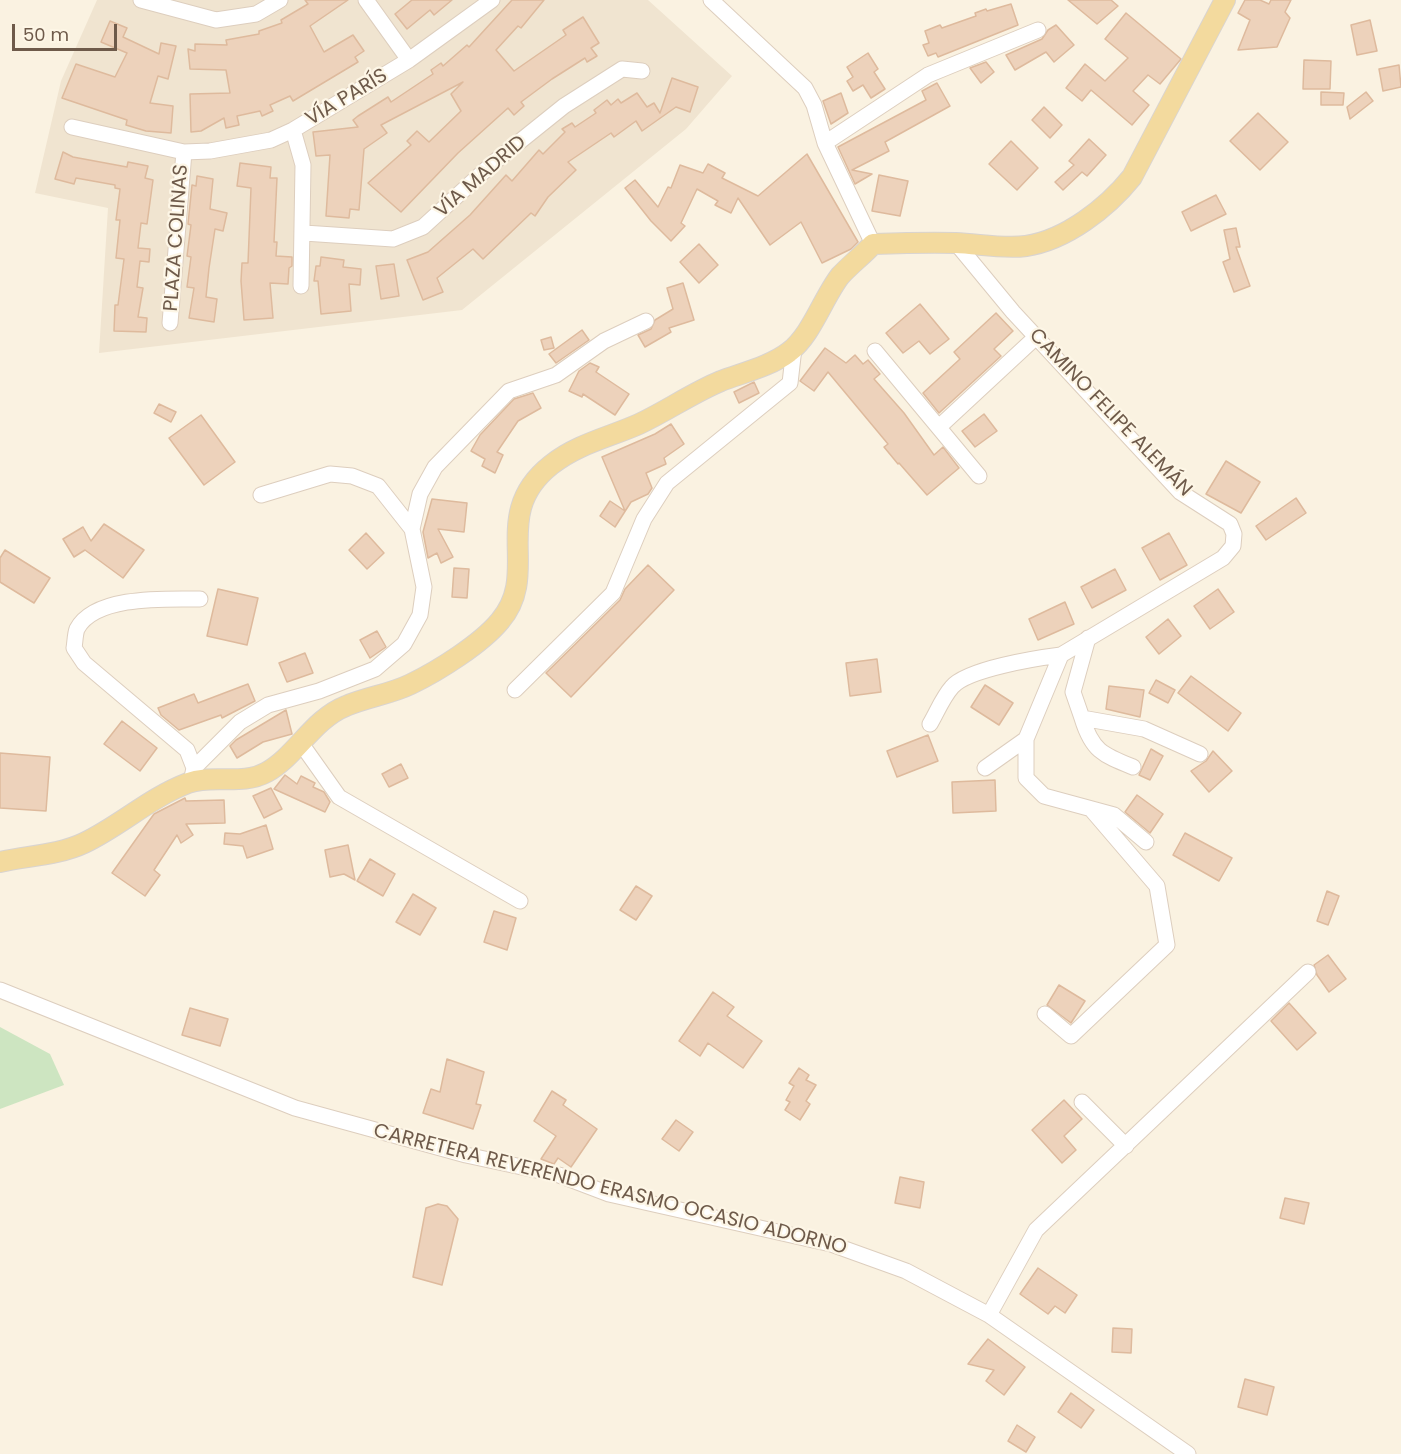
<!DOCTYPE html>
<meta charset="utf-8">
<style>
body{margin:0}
#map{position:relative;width:1401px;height:1454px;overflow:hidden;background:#faf2e1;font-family:Poppins,sans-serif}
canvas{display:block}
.scale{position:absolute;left:12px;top:24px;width:105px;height:27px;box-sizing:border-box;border:3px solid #6e5a4a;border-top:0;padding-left:8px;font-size:18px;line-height:21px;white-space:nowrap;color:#6e5a4a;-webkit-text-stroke:4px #fdf6e6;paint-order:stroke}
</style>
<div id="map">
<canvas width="1401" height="1454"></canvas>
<div class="scale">50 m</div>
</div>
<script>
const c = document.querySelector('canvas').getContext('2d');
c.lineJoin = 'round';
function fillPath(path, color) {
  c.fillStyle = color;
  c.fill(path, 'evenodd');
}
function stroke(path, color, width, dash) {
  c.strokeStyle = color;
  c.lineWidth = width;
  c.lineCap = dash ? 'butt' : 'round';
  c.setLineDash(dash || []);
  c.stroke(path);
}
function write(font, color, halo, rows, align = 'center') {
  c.font = font + ' Poppins,sans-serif';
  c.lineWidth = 4.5;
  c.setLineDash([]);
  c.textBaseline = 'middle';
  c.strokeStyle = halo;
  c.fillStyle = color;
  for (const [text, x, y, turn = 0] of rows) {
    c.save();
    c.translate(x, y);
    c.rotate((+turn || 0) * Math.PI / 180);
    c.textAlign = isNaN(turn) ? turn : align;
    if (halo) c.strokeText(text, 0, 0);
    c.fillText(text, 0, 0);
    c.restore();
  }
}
fillPath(new Path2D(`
 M97,0H648L732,76L686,129L462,310L99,353L108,208L35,193L61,81Z`), '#f0e4d0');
fillPath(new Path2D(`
 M0,1027L50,1054L64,1085L0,1109Z`), '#cde5c1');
const building = new Path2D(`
 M305,0H348L310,26L324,52L353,35L364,51L355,57L358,62L293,101L290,96L270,105L273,111L262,116L260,111L237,116L239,125L226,128L224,118L201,131L191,132L190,94L230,93L226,70L190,69L188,49L195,51V44L227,45L226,40L259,34V31L282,23L281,20L308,4Z
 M412,0H452L434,15L430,10L407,29L395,14Z
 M512,0H544L521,28L518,26L496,50L514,71L566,35L563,30L583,17L599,43L591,48L597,56L587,62L585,58L552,79L521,102L524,106L514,115L508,108L458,153L401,212L368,183L411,145L407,141L417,131L429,142L461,111L451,94L463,82L381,125L387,133L364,149L359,210L350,209L349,218L326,216L330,155L316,156L313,132L358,127L353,120L358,116L388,97L391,102L433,74L431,70L441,63L443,66L467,45L469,47Z
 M1068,0H1111L1118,6L1097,24Z
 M1245,0H1260L1269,4L1271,0H1291L1285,12L1290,18L1277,47L1238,50L1250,20L1238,13Z
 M1011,4L1018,25L938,57L936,53L928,56L923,45L929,43L925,31L940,25L942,28L976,16L975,13L986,9L987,11Z
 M1126,13L1181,59L1160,84L1148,75L1133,91L1149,105L1132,125L1091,90L1082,101L1066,88L1085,64L1105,81L1128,58L1105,39Z
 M1370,20L1377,51L1357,55L1351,25Z
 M110,21L127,28L123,37L159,54L161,43L176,46L168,79L158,76L150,103L173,106L171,133L146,131L126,125L127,120L62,98L76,64L115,77L127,53L101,42Z
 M1056,25L1074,45L1054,62L1046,52L1015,70L1006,55L1042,39L1048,30Z
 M868,53L878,69L874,72L885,89L871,98L863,85L853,91L847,81L853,77L847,67Z
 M1304,60L1331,61L1330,89H1303Z
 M986,62L994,72L981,83L970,68Z
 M1399,65L1401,87L1383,91L1379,69Z
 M672,78L698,87L690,112L676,107L642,131L636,121L614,137L611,133L568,162L576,170L548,197L535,216L531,213L483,259L473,249L437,278L443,292L423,300L407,260L428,252L470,215L506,175L512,181L539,150L543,154L565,132L562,129L572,123L575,127L596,113L594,110L607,100L611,105L618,99L621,103L637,93L647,107L654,103L660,113Z
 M937,83L950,106L885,142L889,151L852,170L872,174L855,184L838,147L926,100L922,91Z
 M1321,92L1344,93L1343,105H1321Z
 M1366,92L1373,101L1350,119L1347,107Z
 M841,93L848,113L831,124L823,101Z
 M1044,107L1062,125L1050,138L1032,120Z
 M1258,113L1288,142L1260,170L1230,141Z
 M1089,139L1106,155L1087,176L1082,172L1063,190L1055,182L1074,165L1069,161Z
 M1011,141L1038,168L1017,190L989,164Z
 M63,152L73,157L127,167L128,162L148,166L145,178L153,180L147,224L141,223L138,248L150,249L149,262L140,261L137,287L143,288L138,317L147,318L146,332L114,331L115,305H118L124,259L116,258L120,220H116L120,189L115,188V185L76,178L74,184L55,179Z
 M807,154L858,242L851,249L822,263L801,222L770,245L738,198L731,213L715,205L718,201L697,189L681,223L685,226L671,241L651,221L625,188L635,180L658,207L668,187L671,188L680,165L703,173L708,164L725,173L722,178L758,196Z
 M240,163L271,167L270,178H277L274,242H277L276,256L292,257V266L289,268L288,284L270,283L273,318L244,320L241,281L242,263H248L251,188L237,186Z
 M879,175L908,181L900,216L872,211Z
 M197,176L213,179L210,209L227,213L223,231L215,229L209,268L206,297L217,299L214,322L189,318L194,288L187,287L191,257L187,256L191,225L188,224L192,185L196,186Z
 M1216,195L1226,214L1191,231L1182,212Z
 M1236,228L1240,247H1236L1250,286L1234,292L1223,262L1230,259L1224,230Z
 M699,244L718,265L699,283L680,262Z
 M321,257L344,260L343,267L361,269L360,285L349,284L351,311L321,314L318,281H314L316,266H320Z
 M394,264L399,296L381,299L376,266Z
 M683,283L694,320L669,328L671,332L645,347L638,335L651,329L655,320L673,309L667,288Z
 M920,304L949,339L930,354L919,341L903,353L886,333Z
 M996,313L1013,331L994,349L1001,356L939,413L923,393L960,359L954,352Z
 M582,330L589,340L556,363L549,354Z
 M551,337L554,348L544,350L541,340Z
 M825,348L846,363L855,355L863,364L868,360L880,374L874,379L904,413L934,455L943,447L959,468L927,495L899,463L898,464L884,447L888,444L828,372L814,391L800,381Z
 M590,363L599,367L596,372L629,394L615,415L583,394L582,397L569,391L579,371Z
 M754,382L759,393L739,403L734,392Z
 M533,393L541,408L518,421L497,452L503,455L495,473L482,466L485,459L471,451L480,435L514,399Z
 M159,404L176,412L171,422L154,413Z
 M984,414L997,431L975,447L962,431Z
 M201,415L235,462L204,485L169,438Z
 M671,424L684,444L664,458L666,464L646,473L652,488L648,494L631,502L615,527L600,516L610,501L625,511L602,457L655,434Z
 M1226,461L1260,482L1241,513L1206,494Z
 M1296,498L1306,513L1266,540L1256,526Z
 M432,499L467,503L464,532L438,529L453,557L441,563L437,553L428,558L423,532Z
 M104,524L144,550L123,578L85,550L74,557L63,539L83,527L91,541Z
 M366,533L384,553L367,569L349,550Z
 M1169,533L1187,565L1160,580L1142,548Z
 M5,550L50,578L34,603L0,582V558Z
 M648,565L674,590L571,697L546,673L620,600L625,589Z
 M454,568L469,569L467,598L452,597Z
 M1115,569L1126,590L1092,608L1081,587Z
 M218,589L258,598L247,645L207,636Z
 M1218,589L1234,612L1210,629L1194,606Z
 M1065,602L1074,624L1038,640L1029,619Z
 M1168,619L1181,636L1159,654L1146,637Z
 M377,631L386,647L370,658L360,640Z
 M305,653L313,673L287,682L279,663Z
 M877,659L881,692L850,696L846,663Z
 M1191,676L1241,713L1228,731L1178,693Z
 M1156,680L1175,690L1168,703L1149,693Z
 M248,684L255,701L222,718L221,715L179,730L161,715L158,708L194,694L198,703Z
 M985,685L1013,703L999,725L971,707Z
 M1109,686L1144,690L1140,717L1106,709Z
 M286,710L292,734L263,742L237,758L230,746L236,740Z
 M122,721L157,748L140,771L104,744Z
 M928,735L938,761L897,777L887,751Z
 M1151,749L1163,756L1150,780L1139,775Z
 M1213,751L1232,771L1209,792L1191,771L1206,761Z
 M0,753L50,757L46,811L0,808Z
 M401,764L408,778L389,787L382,774Z
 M285,775L297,784L301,776L315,783L313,787L324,792L330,802L325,812L274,789Z
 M995,780L996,811L953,813L952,782Z
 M271,788L282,809L264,818L253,796Z
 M1137,795L1163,814L1150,833L1125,812Z
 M185,798L186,801L224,800L225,823L186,824L193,835L181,843L177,835L154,870L160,875L145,896L112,873L154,814Z
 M266,825L273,849L247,858L243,846L224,844L225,833L240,834Z
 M1185,833L1232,858L1219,881L1173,855Z
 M348,845L355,880L344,874L330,877L325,850Z
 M370,859L395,874L383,896L357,881Z
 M636,886L652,896L636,920L620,910Z
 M1327,891L1339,896L1328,925L1317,921Z
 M413,894L436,908L420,935L396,922Z
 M494,911L516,918L507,950L484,942Z
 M1328,955L1346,979L1329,992L1317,975L1314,965Z
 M1059,985L1085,1001L1071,1023L1047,1005Z
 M713,992L734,1007L727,1016L762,1041L743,1068L708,1043L700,1056L679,1041Z
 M1289,1003L1316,1033L1297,1050L1271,1021Z
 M190,1008L228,1019L220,1046L182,1035Z
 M447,1059L484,1072L476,1104L481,1105L473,1129L423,1113L431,1089L440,1092Z
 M799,1068L809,1075L806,1080L816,1085L806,1101L810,1104L800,1120L785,1110L790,1102L786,1100L794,1086L789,1083Z
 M552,1091L566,1100L563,1105L597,1129L571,1167L558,1158L554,1164L541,1159L556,1136L534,1121Z
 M1064,1100L1082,1119L1064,1136L1076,1150L1062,1163L1032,1130Z
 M676,1120L693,1132L679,1151L662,1139Z
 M900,1177L924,1182L920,1208L895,1203Z
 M1285,1198L1309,1203L1304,1224L1280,1218Z
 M438,1204L447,1206L458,1219L442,1285L413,1277L426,1208Z
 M1038,1268L1077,1295L1065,1313L1055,1306L1048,1314L1020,1294Z
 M1113,1328L1132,1329L1131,1353L1112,1352Z
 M988,1339L1025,1367L1004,1395L986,1381L994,1370L968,1364Z
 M1245,1379L1274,1387L1267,1415L1238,1407Z
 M1071,1393L1094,1410L1081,1428L1058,1412Z
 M1017,1425L1035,1437L1026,1452L1008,1441Z`);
fillPath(building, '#edd2bb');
stroke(building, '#deba9d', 1.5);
const minor = new Path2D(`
 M141,0L216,20L256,14L280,0
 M366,0L409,60
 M711,0L805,88L814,105L825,143L873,244
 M72,127L184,152L210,151L271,140L293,130L409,60L492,0
 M293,130L303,165L301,286
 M825,143L928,75L1038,30
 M304,233L393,239L423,227L493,163L564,106L622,69L642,71
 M956,243L1013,312L1180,492L1230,524L1234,534L1233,546L1223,558L1061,655L1026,739V778L1044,796L1114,815L1146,842
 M170,323L184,152
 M875,351L979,476
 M939,427L1036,337
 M412,529L420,494L435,467L509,391L556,375L604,341L646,321
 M1088,638L1073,692L1082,718L1144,729L1200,754
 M515,690L613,593L644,519L667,483L790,383L794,348
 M1082,718C1092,751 1103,755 1133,767
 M930,724C937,712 943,697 952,687C967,669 1037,658 1061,655
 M300,742L339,797L520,901
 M194,768L187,750L84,663L74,648C75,643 75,634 77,629C95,595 167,599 200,599
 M985,768L1026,739
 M191,782L194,768L240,722L268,705L319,691L375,669L404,644L420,615L424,587L412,529L378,486L352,476L330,474L261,495
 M0,990L295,1108L466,1155L559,1175L609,1194L831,1244L906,1271L989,1315L1188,1454
 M1045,1014L1071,1036L1167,945L1157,886L1091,809
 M1082,1102L1126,1146
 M989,1315L1036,1230L1308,972`);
const major = new Path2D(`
 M0,862C27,856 59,855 84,843C120,826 149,798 188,783C213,774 242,786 267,772C296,756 313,719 346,706C367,697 391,694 411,684C438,671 481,644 500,621C542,572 488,515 551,465C577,444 610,437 639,424C667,411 692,393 721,381C742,373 771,366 789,352C811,336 823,298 840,276C850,265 863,255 873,244C901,243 929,242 956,243C979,244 1004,249 1026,246C1066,240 1107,208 1132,177L1225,0`);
stroke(minor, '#ddcebe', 17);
stroke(major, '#d9d4d0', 22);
stroke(minor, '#fff', 15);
stroke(major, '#f3da9e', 20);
write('20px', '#6e5a4a', '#fdf6e6', [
 ["VÍA PARÍS",347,98,-31],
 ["VÍA MADRID",481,177,-41],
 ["PLAZA COLINAS",177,238,-86],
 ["CAMINO FELIPE ALEMÁN",1110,413,46],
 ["CARRETERA REVERENDO ERASMO OCASIO ADORNO",610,1190,14]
]);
</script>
